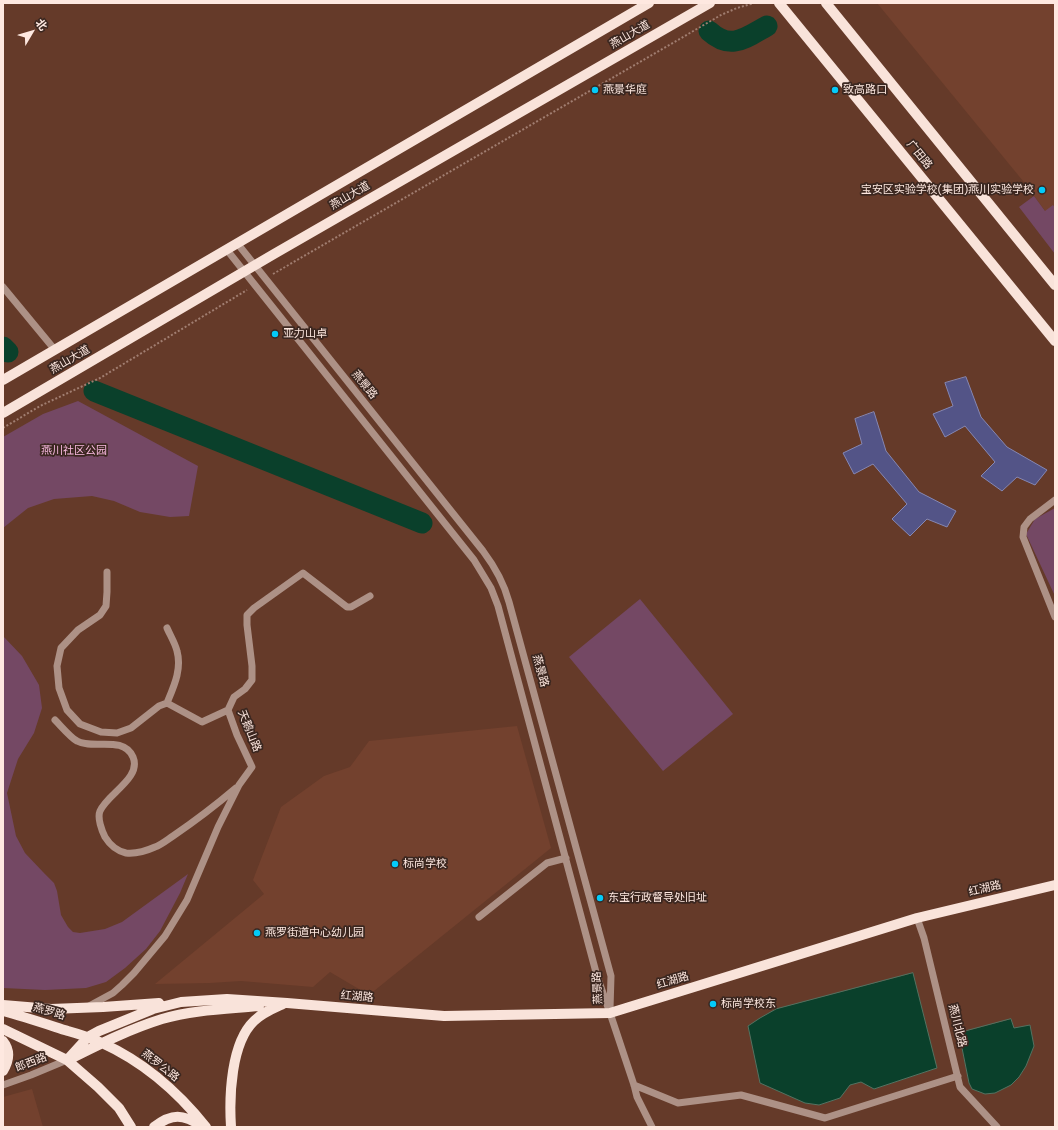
<!DOCTYPE html>
<meta charset="utf-8">
<style>
body{margin:0}
#map{position:relative;width:1058px;height:1130px;overflow:hidden;background:#653a29;font-family:"DM Sans","Noto Sans SC",sans-serif}
canvas{display:block}
.frame{position:absolute;inset:0;border:4px solid #fee8e0;pointer-events:none}
.north{position:absolute;left:12px;top:12px;width:40px;height:40px;-webkit-text-stroke:3px #3b2720;paint-order:stroke;rotate:52deg;font-size:11px;font-weight:700;line-height:16px;text-align:center;color:#fee8e0}
.north::after{content:'';display:block;margin:auto;width:14px;height:18px;background:#fee8e0;clip-path:polygon(50% 0,100% 100%,50% 72%,0 100%)}
</style>
<div id="map">
<canvas width="1058" height="1130"></canvas>
<div class="frame"></div>
<div class="north">北</div>
</div>
<script>
const c = document.querySelector('canvas').getContext('2d');
c.lineJoin = 'round';
function fillPath(path, color) {
  c.fillStyle = color;
  c.fill(path, 'evenodd');
}
function stroke(path, color, width, dash) {
  c.strokeStyle = color;
  c.lineWidth = width;
  c.lineCap = dash ? 'butt' : 'round';
  c.setLineDash(dash || []);
  c.stroke(path);
}
function write(font, color, halo, rows, align = 'center') {
  c.font = font + ' "DM Sans","Noto Sans SC",sans-serif';
  c.lineWidth = 3.5;
  c.setLineDash([]);
  c.textBaseline = 'middle';
  c.strokeStyle = halo;
  c.fillStyle = color;
  for (const [text, x, y, turn = 0] of rows) {
    c.save();
    c.translate(x, y);
    c.rotate((+turn || 0) * Math.PI / 180);
    c.textAlign = isNaN(turn) ? turn : align;
    if (halo) c.strokeText(text, 0, 0);
    c.fillText(text, 0, 0);
    c.restore();
  }
}
fillPath(new Path2D(`
 M877,3H1055V224L1023,181Z
 M517,726L551,848L369,995L330,972L313,987L241,981L210,983L155,984L264,894L253,880L281,807L324,776L350,767L369,741Z
 M32,1089L43,1127H3V1097Z`), '#73412e');
fillPath(new Path2D(`
 M1034,196L1045,211L1053,205L1055,208V254L1019,207Z
 M78,401L198,466L189,516L170,517L140,512L114,501L92,496L54,499L28,508L3,528V437L43,414Z
 M1055,508V596L1026,534L1035,519Z
 M640,599L733,714L663,771L569,657Z
 M3,636L22,656L39,685L42,708L34,733L18,759L7,793L16,836L25,853L43,872L54,883L57,891L61,915L68,927L73,932L80,933L105,929L122,922L188,874L180,893L160,931L146,949L125,968L106,982L86,988L45,990L3,988Z`), '#744864');
const water = new Path2D(`
 M913,973L937,1068L874,1089L861,1082L850,1085L840,1098L819,1105L805,1103L760,1083L748,1026L760,1018L776,1009Z
 M1011,1019L1014,1028L1030,1025L1034,1046L1026,1066L1019,1077L1011,1085L995,1093L985,1094L972,1089L969,1083L959,1033Z`);
fillPath(water, '#0a402b');
stroke(water, '#537261', 1);
stroke(new Path2D(`
 M709,31C731,51 745,38 767,26
 M3,347L8,352
 M94,391L422,523`), '#0a402b', 21);
const building = new Path2D(`
 M966,377L981,417L1007,447L1047,470L1035,485L1017,477L1002,491L981,476L995,462L965,426L945,437L933,414L953,406L945,383Z
 M874,412L886,451L919,492L956,511L947,527L927,519L910,536L892,519L907,504L873,464L854,474L843,453L862,444L855,419Z`);
fillPath(building, '#535487');
stroke(building, '#8587b3', 1);
stroke(new Path2D(`
 M273,274L721,15L737,8L751,4V3
 M3,428L40,406L100,378L247,290`), '#a17e71', 2, [2, 2]);
stroke(new Path2D(`
 M237,243L483,551C495,567 504,583 509,602L611,976L610,1009
 M227,250L474,560L491,588L498,606L597,976L610,1013L634,1085L637,1097L652,1127
 M3,287L55,350
 M1055,500L1030,519L1024,527L1023,537L1055,617
 M107,572V592L106,606L100,615L78,630L61,648L57,666L59,688L67,710L80,724L101,732L117,733L131,728L159,706L167,703L202,722L228,710
 M167,703C174,686 182,669 177,651C175,643 170,635 167,628
 M55,720C61,726 71,738 77,741C93,750 123,735 133,757C142,778 107,794 100,811C97,818 102,831 105,837C110,845 117,851 126,853C135,854 146,851 155,847C161,845 167,840 173,836C195,821 216,805 236,788
 M479,917L547,863L566,858
 M917,918L924,938L960,1087L997,1127
 M89,1006L113,993L122,985L134,973L165,936L187,900L218,827L239,785L252,767L237,735L228,710L234,697L245,689L252,680V666L247,625V615L254,608L303,573L347,607H351L370,596
 M3,1085L31,1075L67,1060
 M634,1085L678,1103L741,1095L825,1118L958,1076`), '#ad9186', 7);
stroke(new Path2D(`
 M779,3L1055,341
 M826,3L1055,285
 M3,380L649,3
 M3,413L274,254L710,3
 M3,1005L51,1009L103,1007L159,1003
 M3,1011C25,1017 46,1024 68,1031C79,1034 91,1038 102,1043C144,1062 178,1092 206,1127
 M3,1029L67,1060L98,1087L119,1108L131,1127
 M3,1041C11,1051 9,1061 3,1071
 M72,1058C102,1043 130,1029 162,1019C192,1010 227,1009 259,1006
 M67,1060L88,1037L99,1031L153,1009L181,1002L227,999L287,1003L444,1016L610,1013L917,918L1055,885
 M154,1127C172,1113 183,1114 202,1126
 M231,1127C229,1096 231,1043 254,1021C262,1013 272,1009 283,1004`), '#f9e3da', 10);
for (const [x, y, r, color] of [
 [595,90,4,"#03cbf9"],
 [835,90,4,"#03cbf9"],
 [1042,190,4,"#03cbf9"],
 [275,334,4,"#03cbf9"],
 [395,864,4,"#03cbf9"],
 [600,898,4,"#03cbf9"],
 [257,933,4,"#03cbf9"],
 [713,1004,4,"#03cbf9"]
]) {
  const dot = new Path2D();
  dot.arc(x, y, r, 0, 2 * Math.PI);
  c.fillStyle = color;
  c.fill(dot);
  stroke(dot, '#3b2720', 1.5);
}
write('11px', '#fee8e0', '#3b2720', [
 ["燕山大道",630,35,-30],
 ["广田路",919,155,51],
 ["燕山大道",350,196,-30],
 ["燕山大道",70,360,-30],
 ["燕景路",364,385,51],
 ["燕景路",540,671,75],
 ["天鹅山路",249,731,68],
 ["红湖路",985,889,-13],
 ["红湖路",673,981,-17],
 ["燕景路",598,988,-93],
 ["红湖路",357,997,5],
 ["燕罗路",49,1012,17],
 ["燕川北路",957,1026,76],
 ["郎西路",31,1063,-21],
 ["燕罗公路",160,1066,38]
]);
write('11px', '#fee8e0', '#3b2720', [
 ["燕景华庭",603,90],
 ["致高路口",843,90],
 ["宝安区实验学校(集团)燕川实验学校",1034,190,"right"],
 ["亚力山卓",283,334],
 ["标尚学校",403,864],
 ["东宝行政督导处旧址",608,898],
 ["燕罗街道中心幼儿园",265,933],
 ["标尚学校东",721,1004]
], 'left');
write('11px', '#f9b9e0', '#3b2720', [
 ["燕川社区公园",74,451]
]);
</script>
